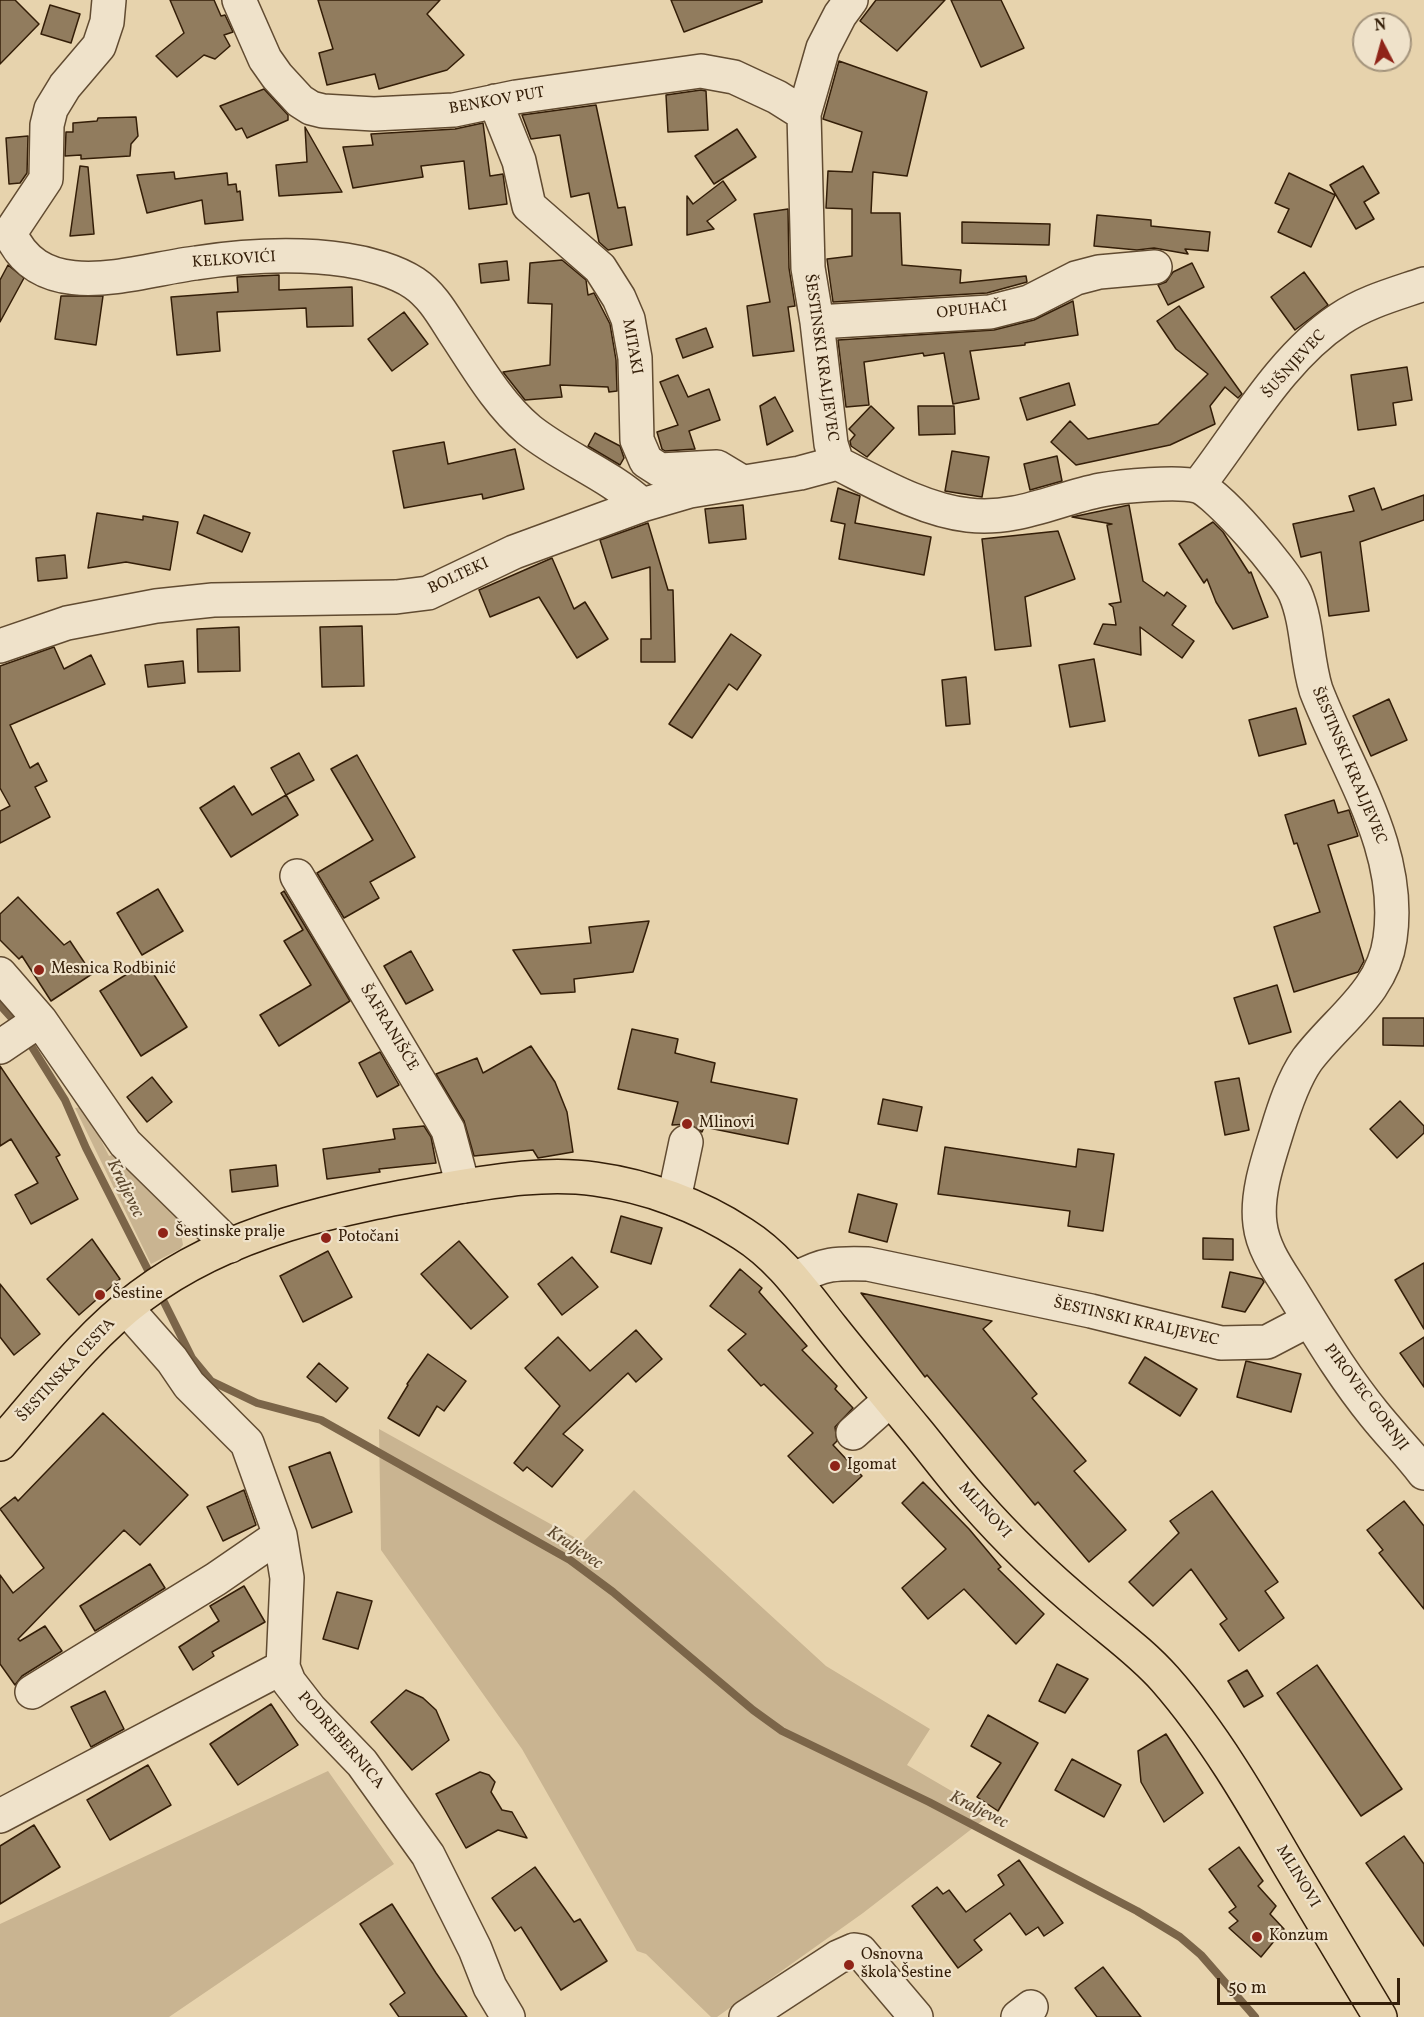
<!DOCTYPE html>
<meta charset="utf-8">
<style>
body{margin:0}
#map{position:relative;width:1424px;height:2017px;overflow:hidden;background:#e7d3ad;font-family:Vollkorn,serif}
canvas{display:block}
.north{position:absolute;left:1352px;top:12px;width:60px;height:60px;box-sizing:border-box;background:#efe2ca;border:2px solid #a4947c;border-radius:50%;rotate:354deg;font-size:16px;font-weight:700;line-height:24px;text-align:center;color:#341e08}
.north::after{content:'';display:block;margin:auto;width:21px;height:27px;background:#8f2418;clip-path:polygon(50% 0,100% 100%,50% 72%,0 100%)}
.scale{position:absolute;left:1217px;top:1978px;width:183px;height:27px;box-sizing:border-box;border:3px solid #341e08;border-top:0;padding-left:8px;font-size:18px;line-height:21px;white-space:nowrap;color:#341e08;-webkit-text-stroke:4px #efe2ca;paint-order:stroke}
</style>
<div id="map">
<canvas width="1424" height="2017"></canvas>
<div class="north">N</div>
<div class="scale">50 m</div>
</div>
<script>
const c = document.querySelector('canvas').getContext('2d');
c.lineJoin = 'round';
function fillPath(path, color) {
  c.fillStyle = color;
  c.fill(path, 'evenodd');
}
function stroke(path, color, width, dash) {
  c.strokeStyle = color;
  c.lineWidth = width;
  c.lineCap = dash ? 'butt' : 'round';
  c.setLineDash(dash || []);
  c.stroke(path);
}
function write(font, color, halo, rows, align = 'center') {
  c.font = font + ' Vollkorn,serif';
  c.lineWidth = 4.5;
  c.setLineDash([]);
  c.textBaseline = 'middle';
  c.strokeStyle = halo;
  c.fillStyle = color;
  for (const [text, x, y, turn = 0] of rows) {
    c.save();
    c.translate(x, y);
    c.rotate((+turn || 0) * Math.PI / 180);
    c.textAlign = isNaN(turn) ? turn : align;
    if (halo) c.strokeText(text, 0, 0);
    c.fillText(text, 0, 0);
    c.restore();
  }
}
fillPath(new Path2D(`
 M84,1107L109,1156L115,1154L178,1217L183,1245L180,1249L151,1264L75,1108Z
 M379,1429L583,1542L634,1490L826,1666L930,1729L907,1765L991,1814L863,1913L717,2017H711L646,1954L637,1951L522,1749L381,1550Z
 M328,1771L394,1864L169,2017H0V1924Z`), '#c9b491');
stroke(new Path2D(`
 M0,1005L19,1026
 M27,1039L65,1100L86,1148L153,1280
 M160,1294L192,1358L211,1381L257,1403L321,1420L570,1560L613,1592L753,1710L782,1731L929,1802L1137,1911L1180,1937L1201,1955L1255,2017`), '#7b6549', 8);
const building = new Path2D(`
 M0,0H15L39,24L0,64Z
 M170,0H214L221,16L225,15L233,32L224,35L230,46L215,59L204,55L177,77L156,56L184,33Z
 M318,0H440L427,14L464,55L447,70L379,89L375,74L327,85L319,53L333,49Z
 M671,0H762V2L684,32Z
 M876,0H945L897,51L860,21Z
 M951,0H1001L1024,48L981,67Z
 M50,5L80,14L71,43L41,34Z
 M839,61L927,92L907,176L873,172L871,213H900L902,265L961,270L960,283L1026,276L1027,282L987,293L833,302L827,259L852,256V209L826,208L828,171L852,172L862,132L823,119Z
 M264,89L288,115V120L247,138L242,128L236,130L220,106Z
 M701,90L706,91L708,130L668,132L666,95Z
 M596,105L618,208L625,207L632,245L608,250L599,242L589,193L571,197L560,135L531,139L522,115Z
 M136,117L138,136L131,144L130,156L81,159V155L65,156L66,132H73V123L97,121L98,118Z
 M483,123L490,176L503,174L507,204L469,209L464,161L421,166L423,177L353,188L343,147L373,145L371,134L455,129Z
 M305,127L342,192L279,196L276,165L307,162Z
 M737,129L756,157L714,184L695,156Z
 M28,136L27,173L20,183L9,184L6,138Z
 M80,166L88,167L94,234L70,236Z
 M1363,166L1379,193L1364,202L1374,219L1356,229L1330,185Z
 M174,172L175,179L227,173L228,185L236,184L237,192L240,191L243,220L205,224L202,200L147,213L137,175Z
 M1289,173L1335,195L1311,247L1278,232L1289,209L1275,203Z
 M723,181L736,200L707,221L714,229L687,235V196L693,204Z
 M788,209L789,268L795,306L788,307L794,351L753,356L747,306L770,302L754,214Z
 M1097,215L1151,220V226L1210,232L1208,251L1185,249L1188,254L1154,248L1137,250L1094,246Z
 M962,222L1050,224L1049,245L962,243Z
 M562,260L586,280L588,295L594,293L610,324L616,360L617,391L609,392L608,387L560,385L562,397L525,400L503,372L550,365L552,304L528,303L530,263Z
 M507,261L509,280L481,283L479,264Z
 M1192,263L1204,287L1168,305L1158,285L1166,282L1173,272Z
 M8,265L24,278L0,322V280Z
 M1304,272L1328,305L1295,330L1271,297Z
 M279,275V290L352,287L353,326L307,327L306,308L217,312L220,351L177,355L171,297L238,292L237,277Z
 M61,296H103L96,345L55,339Z
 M1073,301L1078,335L1025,343V345L970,351L979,399L953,404L944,353L924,356L923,353L864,362L869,405L846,407L838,340L994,330L1034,320Z
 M1179,306L1242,394L1238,398L1225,387L1210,406L1215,424L1170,445L1076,465L1051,442L1070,421L1088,439L1158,424L1208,374L1176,349L1157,321Z
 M404,312L428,344L392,371L368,339Z
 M706,328L713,347L683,358L676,339Z
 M1407,367L1412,400L1393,403L1396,425L1358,430L1351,375Z
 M678,375L688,397L709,389L720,420L689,431L695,449L665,451L662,449L657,432L678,425L660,382Z
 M1069,383L1075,405L1027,420L1020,398Z
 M775,397L793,431L767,445L760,406Z
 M871,406L894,428L867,457L851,446L850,441L855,435L849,429Z
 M918,406H954L955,434L919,435Z
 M595,433L620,446L624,458L620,465L588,446Z
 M444,442L448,464L515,449L524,489L483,499L482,494L404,508L393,451Z
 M952,451L989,457L982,497L945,491Z
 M1057,456L1062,481L1030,490L1024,464Z
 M838,488L860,496L855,523L931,537L924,575L839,559L845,524L831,521Z
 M1374,488L1382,510L1424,495V520L1360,542L1369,611L1329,616L1321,552L1301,557L1293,524L1354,511L1349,496Z
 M743,505L746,539L709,543L705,509Z
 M1129,505L1143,581L1164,596L1167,592L1186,606L1172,625L1194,641L1182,658L1140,627L1141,655L1094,644L1103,624L1116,625L1113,607L1109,604L1121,602L1107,525L1112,524L1072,517Z
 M97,513L143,520V516L178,522L170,570L126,562L88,568Z
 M204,515L250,533L242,552L197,533Z
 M1213,522L1223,532L1249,573L1251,572L1268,617L1233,629L1216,602L1207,579L1204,583L1179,544Z
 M648,523L668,590H673L675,662H641V639H651L650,567L612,578L600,540Z
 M1058,531L1075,579L1025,597L1031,646L995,650L982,539Z
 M65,555L67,578L38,581L36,558Z
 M552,558L574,609L585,602L608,639L577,658L539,597L490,617L479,590Z
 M362,626L364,686L322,687L320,627Z
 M239,627L240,671L198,672L197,629Z
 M731,634L761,655L737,690L729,684L692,738L669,724Z
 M54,647L64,669L91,655L105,684L10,725L30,768L38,763L47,781L35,787L50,817L0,843V811L10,806L0,788V666Z
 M1094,659L1105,721L1070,727L1059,665Z
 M183,661L185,683L148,687L145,665Z
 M966,677L970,724L946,726L942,680Z
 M1389,699L1407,740L1371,756L1353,716Z
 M1296,708L1306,744L1259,756L1249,720Z
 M299,753L314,780L286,795L271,768Z
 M357,755L415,857L370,882L379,898L344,918L317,873L373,840L331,769Z
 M234,786L252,815L286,795L298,815L231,857L200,808Z
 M1334,800L1338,813L1349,810L1358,836L1328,845L1364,961L1358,972L1294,992L1274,927L1320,912L1297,843L1294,844L1285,815Z
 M158,889L183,931L142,955L117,913Z
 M284,891L350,1001L279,1046L260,1015L311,985L284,941L303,930L281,893Z
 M18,897L64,945L70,941L92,974L51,1001L22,956L19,959L0,940V914Z
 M649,921L633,972L574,979L575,992L541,994L513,950L591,943L589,927Z
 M411,951L433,990L406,1004L384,966Z
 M146,962L187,1027L141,1056L100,991Z
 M1277,985L1291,1032L1249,1044L1234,998Z
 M1383,1018H1424V1046L1383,1045Z
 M632,1029L678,1039L675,1053L715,1063L711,1082L797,1099L788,1144L704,1127L702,1132L689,1124L672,1125L678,1102L618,1089Z
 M531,1046L555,1082L567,1112L573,1152L538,1158L533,1150L474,1156L464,1121L436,1074L477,1058L483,1073Z
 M380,1052L399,1085L377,1097L359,1063Z
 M0,1066L60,1155L56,1157L78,1199L31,1224L15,1195L38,1183L11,1139L0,1146Z
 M152,1077L172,1102L147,1122L127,1097Z
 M1239,1078L1249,1130L1225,1135L1215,1082Z
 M883,1099L922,1107L917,1131L878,1124Z
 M1400,1101L1424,1126V1133L1397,1158L1370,1129Z
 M424,1126L431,1137L436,1163L379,1169L380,1172L327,1179L323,1149L395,1139L393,1129Z
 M945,1147L1076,1167L1078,1149L1114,1154L1103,1231L1068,1226L1070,1211L938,1194Z
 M276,1165L278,1186L232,1192L230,1170Z
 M858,1194L897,1204L887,1242L849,1232Z
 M621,1216L662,1228L651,1264L611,1252Z
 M1203,1238L1233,1239V1260L1203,1259Z
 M92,1239L120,1279L79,1315L47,1279Z
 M459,1241L508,1297L471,1329L421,1274Z
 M328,1251L352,1297L303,1322L280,1276Z
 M572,1257L598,1287L562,1315L538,1284Z
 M1424,1263V1329L1395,1280Z
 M740,1269L762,1288L759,1292L807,1346L802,1350L837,1386L835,1389L853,1408L835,1427L837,1441L833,1445L862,1476L833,1503L788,1456L813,1433L764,1384L761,1386L728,1350L746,1334L710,1306Z
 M1230,1272L1262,1279L1264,1282L1245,1312L1222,1307Z
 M0,1284L40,1334L14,1355L0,1337Z
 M861,1293L992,1321L983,1329L1037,1394L1032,1398L1086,1461L1074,1471L1126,1530L1089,1562L1038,1502L1035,1505L927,1375L925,1377Z
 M636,1330L662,1359L636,1382L628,1373L563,1434L583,1450L552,1487L527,1467L523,1471L514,1463L560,1406L525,1368L558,1337L590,1371Z
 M1424,1337V1387L1400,1353Z
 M428,1354L466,1381L444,1411L437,1406L419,1436L388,1418L408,1385L407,1384Z
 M1145,1357L1197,1389L1180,1416L1129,1383Z
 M1246,1361L1301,1374L1291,1412L1237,1397Z
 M319,1363L348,1388L336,1402L307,1377Z
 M103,1413L188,1495L140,1545L124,1530L18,1639L20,1641L45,1626L62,1651L22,1676L15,1685L0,1664V1575L13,1593L44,1568L0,1509L15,1497L18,1501Z
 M330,1452L352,1512L312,1528L289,1467Z
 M923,1482L969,1529L1001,1567L998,1569L1044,1614L1016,1644L964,1589L928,1619L902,1588L946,1549L902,1503Z
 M244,1490L256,1525L223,1541L207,1507Z
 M1212,1491L1278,1582L1265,1591L1284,1618L1239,1651L1220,1624L1227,1619L1191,1569L1153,1606L1129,1582L1179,1533L1170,1521Z
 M1404,1501L1424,1526V1609L1379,1553L1383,1550L1367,1530Z
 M150,1564L165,1588L95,1631L80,1606Z
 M244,1586L265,1622L212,1652L214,1656L193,1670L179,1647L219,1621L210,1606Z
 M337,1592L372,1601L358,1649L323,1639Z
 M1057,1664L1088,1679L1065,1713L1039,1701Z
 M1317,1665L1402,1789L1361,1816L1277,1693Z
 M1247,1670L1263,1696L1244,1707L1228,1681Z
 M406,1690L423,1698L436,1710L449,1740L412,1770L371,1722Z
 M105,1691L124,1729L91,1747L71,1707Z
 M271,1704L298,1745L238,1785L210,1744Z
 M988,1715L1038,1743L998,1811L977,1797L1001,1763L971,1746Z
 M1166,1734L1203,1793L1164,1822L1141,1782L1138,1751Z
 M1072,1759L1121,1785L1104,1817L1055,1790Z
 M148,1765L171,1805L110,1840L87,1800Z
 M480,1772L489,1775L495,1782L491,1792L502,1810L512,1812L527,1838L498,1830L466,1848L436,1794Z
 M34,1825L60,1867L0,1904V1846Z
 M1404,1836L1424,1864V1946L1366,1863Z
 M1239,1847L1263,1881L1258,1886L1276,1906L1270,1914L1284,1929L1261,1957L1229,1928L1238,1921L1229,1912L1236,1907L1209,1869Z
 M1019,1860L1063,1923L1044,1936L1038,1927L1026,1935L1010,1913L974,1940L982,1950L958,1968L912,1906L937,1887L943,1894L949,1890L966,1912L1004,1885L998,1875Z
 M535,1867L574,1922L580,1919L607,1961L561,1990L521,1927L515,1931L492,1898Z
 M392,1904L436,1973L467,2017H399L390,2004L405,1993L360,1924Z
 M1103,1967L1141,2017H1097L1075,1988Z`);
fillPath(building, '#917c5e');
stroke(building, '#341e08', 1.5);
const minor = new Path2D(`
 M109,0L107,22L99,46L65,86L51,109L47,125L46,179L10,233C42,307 137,270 196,263C243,256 298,253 346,260C367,263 396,271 414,283C432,295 443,315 454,332C476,365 498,404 529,430C564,458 608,474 642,505
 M239,0L265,59L277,76L300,101L311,108L323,111L374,114L454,110L516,97L701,71L734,77L777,97L804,114
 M851,0L840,15L823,48L804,114L808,268L817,322L831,444L837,463C877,483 923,510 968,515C1016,521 1056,499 1101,490C1122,486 1177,481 1197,486C1217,491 1286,573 1295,593C1308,623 1306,658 1316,690C1347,771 1403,849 1390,939C1383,992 1337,1020 1307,1060C1293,1080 1284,1108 1277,1131C1268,1160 1256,1194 1260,1224C1263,1250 1280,1272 1293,1293C1319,1335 1343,1376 1374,1414C1390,1434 1408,1452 1424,1473
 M495,101L519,161L529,206L600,268L619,298L628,319L635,358L637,440L646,461L660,470L717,467L737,479
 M817,322L990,312L1029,302L1076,278L1099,272L1155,267
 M1198,486C1241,431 1280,359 1340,319C1365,302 1395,294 1424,284
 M0,646L67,623L156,606L213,600L396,597L428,593L514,552L642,505L690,491L800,473L837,463
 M297,876L448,1130L463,1186
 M0,974L40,1020L125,1143L230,1246
 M0,1047L40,1020
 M674,1199L686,1142
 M795,1279C824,1263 836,1263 868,1264L1091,1311L1221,1343L1267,1342L1309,1320
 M127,1309L172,1360L189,1385L247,1443L280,1535L287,1578L283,1667L289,1682L310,1709L362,1763L428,1855L475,1949L490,1987L508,2017
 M853,1433L890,1400
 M32,1692L216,1579L280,1535
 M0,1816L283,1667
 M746,2017L838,1957L854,1950L860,1951L916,2017
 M1018,2017L1031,2007`);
const major = new Path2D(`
 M0,1444C44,1394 87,1336 141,1296C230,1229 339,1208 447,1189C495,1181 546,1172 595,1179C646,1186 699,1205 743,1234C781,1258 804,1293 832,1328C859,1362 887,1395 915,1429C935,1453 953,1478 974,1501C1009,1541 1047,1577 1088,1611C1114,1633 1142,1653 1165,1679C1214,1735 1252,1801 1289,1865C1319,1916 1350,1966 1380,2017`);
stroke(minor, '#614b31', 36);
stroke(major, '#341e08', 36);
stroke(minor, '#efe2ca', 33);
stroke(major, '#e7d3ad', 33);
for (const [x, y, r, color] of [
 [39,970,6,"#8f2418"],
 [687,1124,6,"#8f2418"],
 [163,1233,6,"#8f2418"],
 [326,1238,6,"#8f2418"],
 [100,1295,6,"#8f2418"],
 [835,1466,6,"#8f2418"],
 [1257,1937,6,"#8f2418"],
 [849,1965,6,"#8f2418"]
]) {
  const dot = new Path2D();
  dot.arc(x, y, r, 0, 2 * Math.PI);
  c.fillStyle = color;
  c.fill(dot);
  stroke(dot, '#efe2ca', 2);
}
write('16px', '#341e08', '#efe2ca', [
 ["BENKOV PUT",497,102,-10],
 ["KELKOVIĆI",234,261,-4],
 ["OPUHAČI",972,311,-6],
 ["MITAKI",631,347,80],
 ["ŠESTINSKI KRALJEVEC",820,358,82],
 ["ŠUŠNJEVEC",1295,365,-48],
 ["BOLTEKI",459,577,-25],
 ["ŠESTINSKI KRALJEVEC",1348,766,67],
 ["ŠAFRANIŠĆE",388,1028,59],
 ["ŠESTINSKI KRALJEVEC",1136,1323,13],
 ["ŠESTINSKA CESTA",67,1371,-47],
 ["PIROVEC GORNJI",1365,1398,53],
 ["MLINOVI",984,1511,48],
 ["PODREBERNICA",340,1741,49],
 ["MLINOVI",1297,1877,59]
]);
write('16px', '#341e08', '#efe2ca', [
 ["Mesnica Rodbinić",51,970],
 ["Mlinovi",699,1124],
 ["Šestinske pralje",175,1233],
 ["Potočani",338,1238],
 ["Šestine",112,1295],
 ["Igomat",847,1466],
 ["Konzum",1269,1937],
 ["Osnovna",861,1956],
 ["škola Šestine",861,1974]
], 'left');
write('italic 18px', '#5d482e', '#efe2ca', [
 ["Kraljevec",124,1189,64],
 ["Kraljevec",574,1549,34],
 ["Kraljevec",978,1811,27]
]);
</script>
